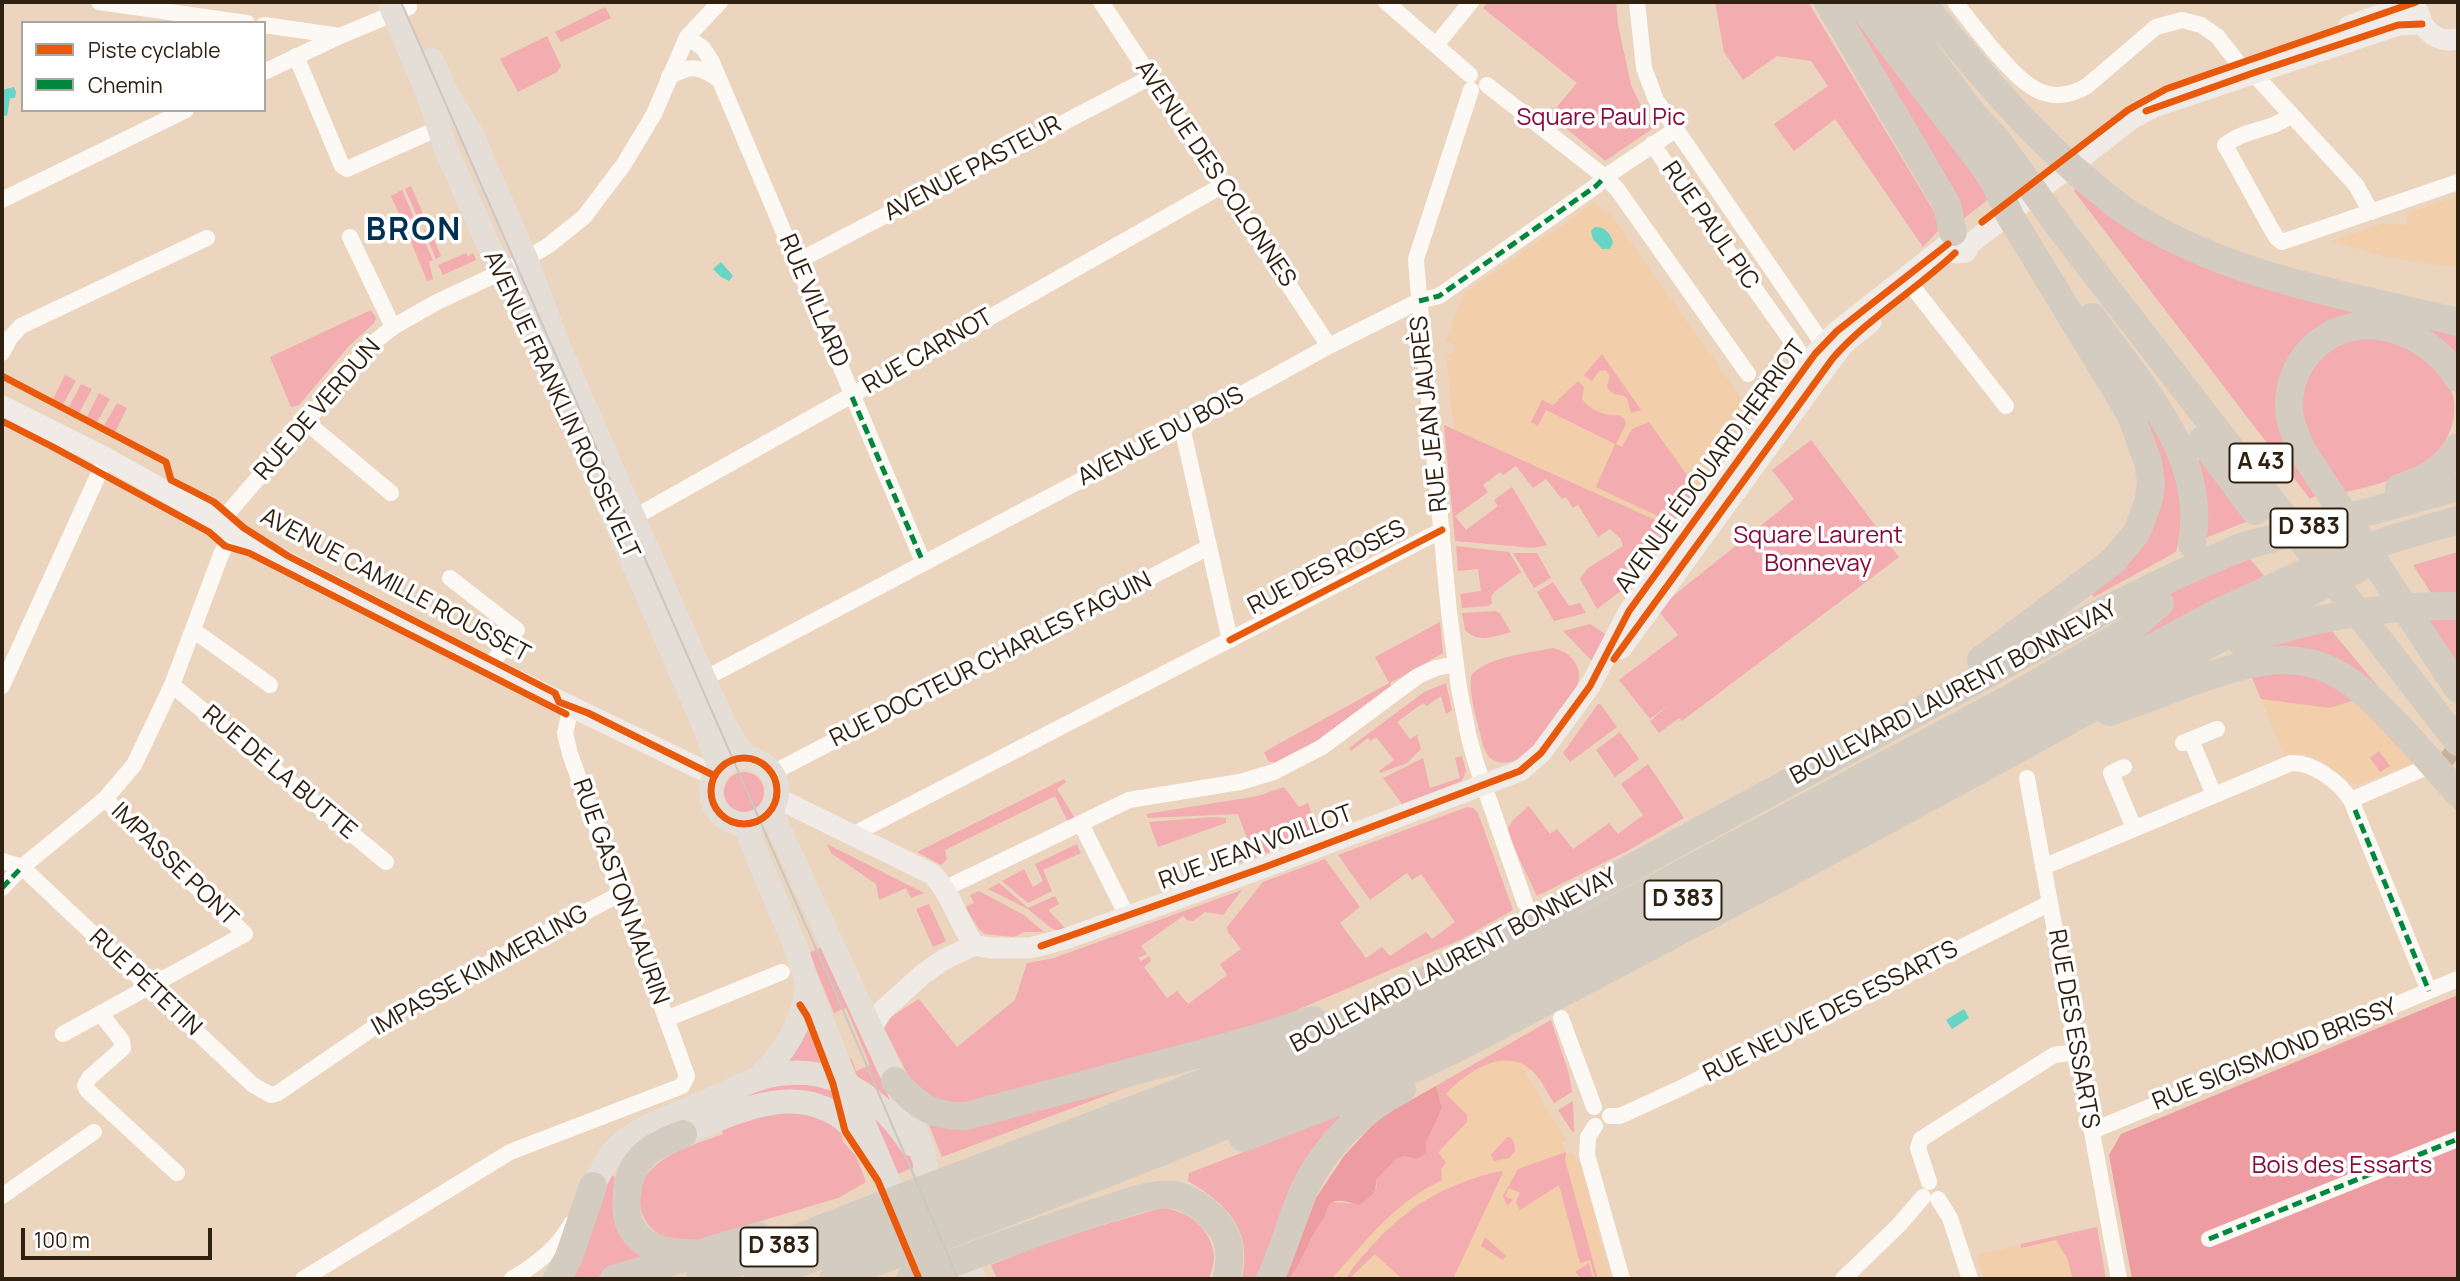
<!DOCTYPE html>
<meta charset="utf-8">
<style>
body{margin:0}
#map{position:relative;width:2460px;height:1281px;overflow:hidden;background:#ebd5be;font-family:Manrope,sans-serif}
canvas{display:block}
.frame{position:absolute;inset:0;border:4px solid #302010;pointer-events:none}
.legend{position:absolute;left:21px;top:21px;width:245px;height:91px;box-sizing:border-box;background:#fff;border:2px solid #aca69f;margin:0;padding:9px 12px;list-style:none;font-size:21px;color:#302010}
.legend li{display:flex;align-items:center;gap:14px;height:35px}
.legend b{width:35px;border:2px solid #aca69f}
.scale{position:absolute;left:21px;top:1228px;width:191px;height:32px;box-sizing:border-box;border:4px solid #302010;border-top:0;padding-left:9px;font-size:21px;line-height:24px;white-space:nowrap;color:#302010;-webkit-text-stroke:5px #fff;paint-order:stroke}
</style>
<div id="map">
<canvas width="2460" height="1281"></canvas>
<div class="frame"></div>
<ul class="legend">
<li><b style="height:9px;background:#e8590c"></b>Piste cyclable</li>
<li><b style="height:9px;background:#00873e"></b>Chemin</li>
</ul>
<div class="scale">100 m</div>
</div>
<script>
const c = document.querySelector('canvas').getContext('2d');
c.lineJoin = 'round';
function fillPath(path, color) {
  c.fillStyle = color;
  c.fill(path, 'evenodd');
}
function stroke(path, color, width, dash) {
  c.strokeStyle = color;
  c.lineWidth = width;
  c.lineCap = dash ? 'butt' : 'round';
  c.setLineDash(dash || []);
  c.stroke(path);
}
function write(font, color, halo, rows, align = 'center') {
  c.font = font + ' Manrope,sans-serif';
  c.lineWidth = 7;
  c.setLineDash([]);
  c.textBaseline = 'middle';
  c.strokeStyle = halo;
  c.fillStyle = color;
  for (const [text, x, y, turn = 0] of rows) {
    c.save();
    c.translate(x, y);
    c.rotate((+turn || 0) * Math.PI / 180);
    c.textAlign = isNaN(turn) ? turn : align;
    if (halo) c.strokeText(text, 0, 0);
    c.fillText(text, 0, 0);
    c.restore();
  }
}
fillPath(new Path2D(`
 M2458,196V268L2383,256L2332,241L2381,224L2406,225L2408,213Z
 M1594,203L1612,216L1752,413L1669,526L1454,429L1446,353L1451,355L1456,346L1446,341L1464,293Z
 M2261,699L2329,708L2354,700L2398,747L2416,762L2358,785L2349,782L2319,759L2304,754L2285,757Z
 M1514,1041L1532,1071L1529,1070L1526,1074L1565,1138L1566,1141L1562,1142L1566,1152L1573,1154L1581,1166L1611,1279H1285L1316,1198L1344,1156L1379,1118Z
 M2097,1227L2106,1279H1984L1977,1255Z`), '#f2ceaa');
fillPath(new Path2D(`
 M1488,2H1616L1618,25L1631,85L1652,129L1605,161L1602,158L1550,115L1577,83L1483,8Z
 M1715,2H1808L1936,215L1938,231L1923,247L1835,119L1794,151L1774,124L1828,86L1811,61L1777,56L1743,80L1724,52Z
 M1843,2L1969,168L1989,199L1963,219Z
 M605,7L611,18L561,42L555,32Z
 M547,36L561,66L557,72L518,92L500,59Z
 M411,186L424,216L418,218L405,189Z
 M2077,186L2102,203L2458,330V362L2412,325L2292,354L2317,495L2310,499L2074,191Z
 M402,190L415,220L404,225L391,196Z
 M429,228L441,256L436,259L424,231Z
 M420,232L433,260L429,262L433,279L427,281L409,237Z
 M466,253L468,256L473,253L476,260L443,275L438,265Z
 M371,310L376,318L374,323L348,347L299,405L291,407L270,357Z
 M2369,334C2385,340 2405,344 2420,353C2432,360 2452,386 2454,400C2460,464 2388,484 2340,493L2300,424L2303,375L2322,349Z
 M1602,354L1641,410L1631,413L1627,398C1620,392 1612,398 1607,386L1610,376L1606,370L1599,371L1592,381L1584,375Z
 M2111,365C2151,421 2197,478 2176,552L2094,597L2089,591L2149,519Z
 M65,375L76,381L63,404L53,399Z
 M1578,381L1584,387L1582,399C1589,410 1608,417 1619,415L1625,420L1626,424L1616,444L1622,447L1632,429L1649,422L1697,489L1622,590L1597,609L1580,579L1587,569L1623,546L1621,539L1610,529L1598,537L1578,505L1573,508L1566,497L1562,499L1546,479L1533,488L1516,466L1503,475L1500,472L1483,485L1488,492L1455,516L1466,530L1498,506L1494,500L1512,487L1547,545L1534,548L1455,541L1444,425L1662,523L1664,519L1596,487L1615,444L1546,410L1538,426L1531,422L1542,400L1553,405Z
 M81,384L92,389L79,413L69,407Z
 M99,393L110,399L97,422L87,417Z
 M117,403L127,408L115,432L104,426Z
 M1811,440L1899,557L1682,721L1679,718L1659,733L1650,721L1670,704L1650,719L1619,680L1678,635L1657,609L1794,499L1772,470Z
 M2203,458L2248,521L2203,539L2196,463Z
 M1456,546L1509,552L1521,572L1494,592L1491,597L1492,603L1488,606L1462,608L1460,594L1481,591L1478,569L1458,571Z
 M2458,552V596H2433L2413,565Z
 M1513,553H1537L1551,578L1534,588Z
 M2250,559L2264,576L2130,648L2153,598Z
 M1553,582L1569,606L1580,603L1586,613L1554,621L1537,592Z
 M1496,611L1500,614L1511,632C1494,636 1479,644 1465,630L1462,613Z
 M2458,618V669L2425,620Z
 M1440,622L1443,653L1390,683L1391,686L1315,743L1275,763L1268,761L1264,752L1389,683L1375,657Z
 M1590,624L1607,635L1593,662L1563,631Z
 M2331,630L2395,707L2366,685L2215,661Z
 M1553,648C1567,651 1580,662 1579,678C1578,690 1563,705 1556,714C1544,732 1523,771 1496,761C1491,759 1487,756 1485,750C1482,744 1481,736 1479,729C1475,713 1469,693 1471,676C1485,657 1530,653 1553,648Z
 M2290,669L2344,685L2458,799V812L2412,757L2398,747L2355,700L2329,708L2261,699L2250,673Z
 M1446,683L1452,710L1446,714L1441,696L1427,706L1423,703L1397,722L1410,739L1417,735L1421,749L1407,763L1380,773L1379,771L1394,760L1376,737L1371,741L1368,738L1351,751L1349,748L1424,692Z
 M1598,704L1601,705L1617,727L1570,762L1563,753Z
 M1620,732L1639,759L1615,777L1596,750Z
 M2379,751L2390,766L2380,772L2370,758Z
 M1462,756L1466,771L1462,781L1402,804L1383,778L1423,758L1430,788L1460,778L1455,758Z
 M1648,764L1684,818L1629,850L1537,896L1506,831L1514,819L1529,806L1550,834L1557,829L1573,849L1609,823L1618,834L1643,815L1621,784Z
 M724 792a20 20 0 1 1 40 0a20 20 0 1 1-40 0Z
 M1064,779L1066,782L1057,789L1075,818L1068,822L1055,796L945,850L947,859L941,865L917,852Z
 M1284,787L1299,807L1308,803L1319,834L1284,847L1282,842L1276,844L1277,849L1191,881L1189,877L1253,854L1238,814L1148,818L1146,814L1258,796Z
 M1467,807L1473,808L1478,813L1513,910L1462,939L1281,1017L951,1112L911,1081L884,1028L892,1016L919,999L957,1047L1015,1000L1027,963L1054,958L1242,890L1223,915L1205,912L1193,921L1187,920L1183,916L1141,946L1147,954L1138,958L1141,961L1149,956L1151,961L1144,967L1167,998L1177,991L1188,1004L1227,975L1220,964L1241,949L1228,932L1227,927L1263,882L1325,859L1360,907L1340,923L1366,958L1382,947L1390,956L1426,932L1432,939L1455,922L1421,874L1412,880L1407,873L1370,900L1338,855Z
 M1212,817L1226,818V823L1158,847L1149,822Z
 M827,844L924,893L911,898L906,888L879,900L876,884L831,853Z
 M1077,844L1081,853L1043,870L1052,891L1028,903L1002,881L1024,869L1033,887L1043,881L1035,864Z
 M999,883L1028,908L1055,896L1059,904L1048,910L1066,929L1058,931L1051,928L1028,909L988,889Z
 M979,891L1024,915L1044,932H1024L1014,937L985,934L979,929L965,907L974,903L970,895Z
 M929,904L946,941L933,947L916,909Z
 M824,946L908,1124L849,1074L844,1061L851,1058L856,1071L870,1065L846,1008L834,1013L809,953Z
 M1551,1020L1569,1074L1572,1092L1554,1103C1548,1094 1543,1083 1536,1075C1509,1043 1467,1071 1446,1094L1467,1115V1122L1440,1150L1439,1153L1446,1163L1441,1169L1442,1180C1392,1204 1368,1240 1331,1279H1285L1301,1260L1316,1226L1325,1216L1327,1206L1331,1202L1359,1204L1377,1187L1376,1180L1396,1159L1404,1156L1417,1159L1442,1108L1436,1086Z
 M805,1022L822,1066L782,1063Z
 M1171,1071L942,1157L925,1115Z
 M829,1083L837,1106L740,1096L759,1087Z
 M1573,1101L1574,1132L1573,1133L1558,1110Z
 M869,1106L902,1142L915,1167L897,1174Z
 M791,1109L840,1127L843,1142L856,1156L866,1182L838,1198L698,1240C687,1241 677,1243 666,1238C637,1226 630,1187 654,1167C672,1150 700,1143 723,1134L721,1127Z
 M1340,1115V1122L1257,1279H1242C1253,1230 1227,1204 1188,1181L1189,1173Z
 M1507,1137H1510L1514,1142L1515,1151L1509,1158L1494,1161L1491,1155Z
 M1566,1152L1565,1160L1598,1279H1595L1590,1260L1580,1263L1559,1185L1520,1210L1516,1202L1520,1193L1509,1188L1505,1196L1513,1200L1507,1206L1503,1196L1518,1169Z
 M1501,1171L1503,1172L1453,1279H1402L1375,1254L1349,1279H1346C1351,1268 1361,1258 1369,1249C1407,1206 1445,1184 1501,1171Z
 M607,1173L615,1177C608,1224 620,1231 649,1264L589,1279H564Z
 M1161,1208C1187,1210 1212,1228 1214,1257C1214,1264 1211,1272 1209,1279H997L991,1265L1053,1240Z
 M2097,1227L2106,1279H2073L2067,1258L2056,1240L2021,1248V1244Z
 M1485,1237L1506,1256L1503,1260L1481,1246Z
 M1589,1263L1593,1279H1582L1575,1272Z`), '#f3acaf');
fillPath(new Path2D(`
 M2458,995V1279H2132L2109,1155L2121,1134Z
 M1436,1086L1442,1108L1426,1142V1152L1417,1159L1404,1156L1396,1159L1376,1180C1377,1193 1369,1198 1359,1205C1351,1203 1338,1198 1331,1203C1325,1207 1327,1214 1324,1218C1309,1236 1305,1258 1290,1277H1286L1316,1198L1344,1156L1379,1118Z`), '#ed9ca2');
fillPath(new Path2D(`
 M14,87L16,92L15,98H10L7,116L2,115V90Z
 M1595,227C1605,227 1610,233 1613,242L1610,249H1602L1593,239L1591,231Z
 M721,262L733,276L729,281L721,277L713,269Z
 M1964,1009L1969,1018L1952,1029L1946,1020Z`), '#66d5c5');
stroke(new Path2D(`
 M2445,748L2458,758`), '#c6b19b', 28, [28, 14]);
stroke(new Path2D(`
 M99,2L247,23
 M1101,2L1329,346
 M1386,2L1470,75
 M1637,2L1644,68L1656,100L1829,353
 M1955,2C1968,19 1981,36 1996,53C2022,82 2046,110 2087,86L2156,27L2182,20L2201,25L2217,36L2239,64L2253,73L2356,185L2371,212
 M264,25L340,36
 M687,37L703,48L712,62L923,562
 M1436,45L1471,2
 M296,56L342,166L347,169L439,128
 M264,72L340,36L409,7
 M669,77C690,65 698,65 718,79
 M1487,85L1605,177L1617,189L1748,374
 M1471,90L1416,259L1418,285L1449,612L1459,688L1469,738L1476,763L1525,903
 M2291,115C2272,131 2244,129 2225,145L2269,225L2276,237L2282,242L2458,182
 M1652,144L1808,364
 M2,200L186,110
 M350,237L393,327
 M796,262L1151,77
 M1905,277L2006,406
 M2,353L10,338L21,326L207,238
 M306,422L391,493
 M1182,427L1230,640
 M633,518C830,408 1027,297 1223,185
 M221,525L228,513L306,422L366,349L393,327L435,303L516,265L549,245L584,217L624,164L654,114L687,37L720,2
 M450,578L517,630L489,667
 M193,630L270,685
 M704,679L1182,427L1329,346L1419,301L1439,296L1596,186L1605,177L1675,130
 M172,685L386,862
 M2,686L106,458
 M2191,740L2214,795
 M2183,743L2217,729
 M2124,767L2111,773L2134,828
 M772,773L1209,547
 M2027,778L2119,1279
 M2351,800L2429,991
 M1081,824L1127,916
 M852,835L1442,530
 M2,861L22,867L105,799L134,765L172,685L222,552L234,533
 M2043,867L2291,763C2313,762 2339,782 2351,800L2420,770
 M2,888L22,867L253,1085L271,1095L278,1093L401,1009L620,894
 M944,889L1129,800L1240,782L1274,772L1322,747L1418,676L1436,668L1456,664
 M101,1014L122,1041L123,1048L89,1078L85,1086L87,1090L177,1173
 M1561,1018L1594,1107
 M666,1019L782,972
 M63,1034L245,934L105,799
 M1610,1116H1620L1681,1088L2050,903
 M1595,1126L1588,1137L1587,1155L1622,1279
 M2092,1131L2458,979
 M1929,1182L1918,1148L1921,1139L2054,1055L2077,1052
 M2,1196L94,1132
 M1938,1199L1950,1218L1970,1279
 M2209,1239L2458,1139
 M303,1279L510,1152L682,1086L687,1076L570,754L565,733L571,707
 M512,1279C534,1266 558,1248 571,1224
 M1843,1279L1898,1226L1923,1197`), '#fcf9f5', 16);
stroke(new Path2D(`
 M2419,13C2423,33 2439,43 2458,39
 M2349,26L2416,2
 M1955,253L1966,252L1971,243L2133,118L2154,107L2398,25L2422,24
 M2,406L106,458L204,513L245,540L489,667L715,776
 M1621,649L1833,358L1845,343L1871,322
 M777,798L932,874C951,893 959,923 974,945
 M871,1029L880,1013L923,974L943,960L974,945L990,948H1030L1065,939L1265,867L1520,771L1541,753L1590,686L1629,611L1815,354L1837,331L1948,244`), '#f0ebe6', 21);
stroke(new Path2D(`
 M389,2L429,96L445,147L490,249L514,289L702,721L720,768
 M432,60L446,92L472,135L526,259L558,345L704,679L726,727L745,758
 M711 791a33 33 0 1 1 66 0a33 33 0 1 1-66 0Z
 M771,811L895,1081L923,1149L925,1165L941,1201
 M744,824L796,948L808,985L838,1062L903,1216
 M756,1080C787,1050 801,1027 807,985
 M683,1134C732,1114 793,1081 843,1119C851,1126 859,1134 866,1142
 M593,1186C599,1175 605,1163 612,1153C634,1127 670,1117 701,1104C719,1096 736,1087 755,1080C820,1057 875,1090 911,1144
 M958,1241L974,1279`), '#e4ded7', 24);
stroke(new Path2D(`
 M1828,2L1947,205L1953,232
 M1859,2L2002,190
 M1888,2L1975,117L1997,140L2064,233L2458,742
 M1921,2C1976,68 2028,133 2095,187C2106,196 2116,205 2128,213C2227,277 2346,295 2458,322
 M2092,317C2140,386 2208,454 2192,544
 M2458,378C2442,352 2411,330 2380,326C2327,319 2282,363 2290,417C2292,430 2298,441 2303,452L2458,689
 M2202,440L2255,511
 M2399,488C2424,480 2444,470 2458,447
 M2241,642C2310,617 2385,605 2458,606
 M1981,660L2113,561L2137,532L2149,499L2151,482L2148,462L2130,413L2010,216L1991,175
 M2109,712C2159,697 2233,660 2284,660C2313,660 2340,672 2362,691C2397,721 2427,759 2458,793
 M895,1081C917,1106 932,1117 966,1116L1248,1041L1313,1020
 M683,1134C669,1140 655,1145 644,1155C633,1165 628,1180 627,1194C621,1239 653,1254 693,1253
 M1243,1138L1373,1088L1457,1048C1626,960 1794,871 1961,780C2095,707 2226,632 2363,566
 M557,1279L569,1257L593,1186
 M614,1279L759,1236
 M699,1279C912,1188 1133,1116 1345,1024L2107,609L2177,575L2241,547L2458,487
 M758,1279L1266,1084L1353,1046L1436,1005L2014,696L2128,631L2160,603
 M833,1279C1038,1199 1247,1125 1445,1027L2213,615L2330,561L2395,538L2458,520
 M910,1279C975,1255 1040,1230 1107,1209C1127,1203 1152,1192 1175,1195C1185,1197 1195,1203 1203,1209C1229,1230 1233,1247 1227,1279
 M1270,1279C1284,1250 1291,1218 1305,1188C1324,1147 1362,1110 1402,1089`), '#d5ccc1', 28);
stroke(new Path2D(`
 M401,2L849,1024L958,1279`), '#ccc7c0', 2);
stroke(new Path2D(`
 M1419,301L1439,296L1596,186L1605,177
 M852,397L923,562
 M2355,810L2429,991
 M2,888L22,867
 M2209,1239L2458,1139`), '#00873e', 5, [10, 5]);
stroke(new Path2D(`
 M2146,111L2253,73L2398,25L2422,24
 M1982,222L2128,110L2166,89L2416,2
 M2,376L166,462L171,480L214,502L244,528L288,556L555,693L559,702L588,713L715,776
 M2,421L51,446L209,532L225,546L249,553L566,714
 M1230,640L1442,530
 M1614,659L1833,358C1868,318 1916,290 1955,253
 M711 791a33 33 0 1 1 66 0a33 33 0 1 1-66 0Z
 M1041,946L1265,867L1520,771L1541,753L1590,686L1629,611L1815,354L1837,331L1948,244
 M800,1005L807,1016L833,1084L845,1131L878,1181L919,1279`), '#e8590c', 7);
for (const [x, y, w] of [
 [2261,463,63],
 [2309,528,77],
 [1683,900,77],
 [779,1247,77]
]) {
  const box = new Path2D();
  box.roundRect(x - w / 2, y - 19.5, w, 39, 5);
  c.fillStyle = '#fff';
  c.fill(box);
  stroke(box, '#302010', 2);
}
write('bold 23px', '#302010', null, [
 ["A 43",2261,463],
 ["D 383",2309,528],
 ["D 383",1683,900],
 ["D 383",779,1247]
]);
write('24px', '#870c3a', '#fff', [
 ["Square Paul Pic",1601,118],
 ["Square Laurent",1818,536],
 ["Bonnevay",1818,564],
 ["Bois des Essarts",2342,1166]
]);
write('24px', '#302010', '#fff', [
 ["AVENUE PASTEUR",973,169,-28],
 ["AVENUE DES COLONNES",1215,174,56],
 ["RUE PAUL PIC",1710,226,55],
 ["RUE VILLARD",813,301,67],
 ["RUE CARNOT",928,352,-30],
 ["AVENUE FRANKLIN ROOSEVELT",561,405,65],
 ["RUE DE VERDUN",318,410,-49],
 ["RUE JEAN JAURÈS",1430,414,-96],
 ["AVENUE DU BOIS",1161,437,-28],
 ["AVENUE ÉDOUARD HERRIOT",1711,467,-54],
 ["RUE DES ROSES",1327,568,-28],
 ["AVENUE CAMILLE ROUSSET",395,586,28],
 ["RUE DOCTEUR CHARLES FAGUIN",991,660,-27],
 ["BOULEVARD LAURENT BONNEVAY",1954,693,-28],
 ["RUE DE LA BUTTE",279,773,40],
 ["RUE JEAN VOILLOT",1256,848,-20],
 ["IMPASSE PONT",174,865,44],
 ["RUE GASTON MAURIN",620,892,70],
 ["BOULEVARD LAURENT BONNEVAY",1454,961,-28],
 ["IMPASSE KIMMERLING",480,971,-29],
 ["RUE PÉTETIN",145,983,43],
 ["RUE NEUVE DES ESSARTS",1831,1012,-27],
 ["RUE DES ESSARTS",2073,1029,80],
 ["RUE SIGISMOND BRISSY",2275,1055,-22]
]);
c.letterSpacing = '2px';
write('bold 32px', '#003155', '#fff', [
 ["BRON",414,231]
]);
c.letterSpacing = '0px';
</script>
